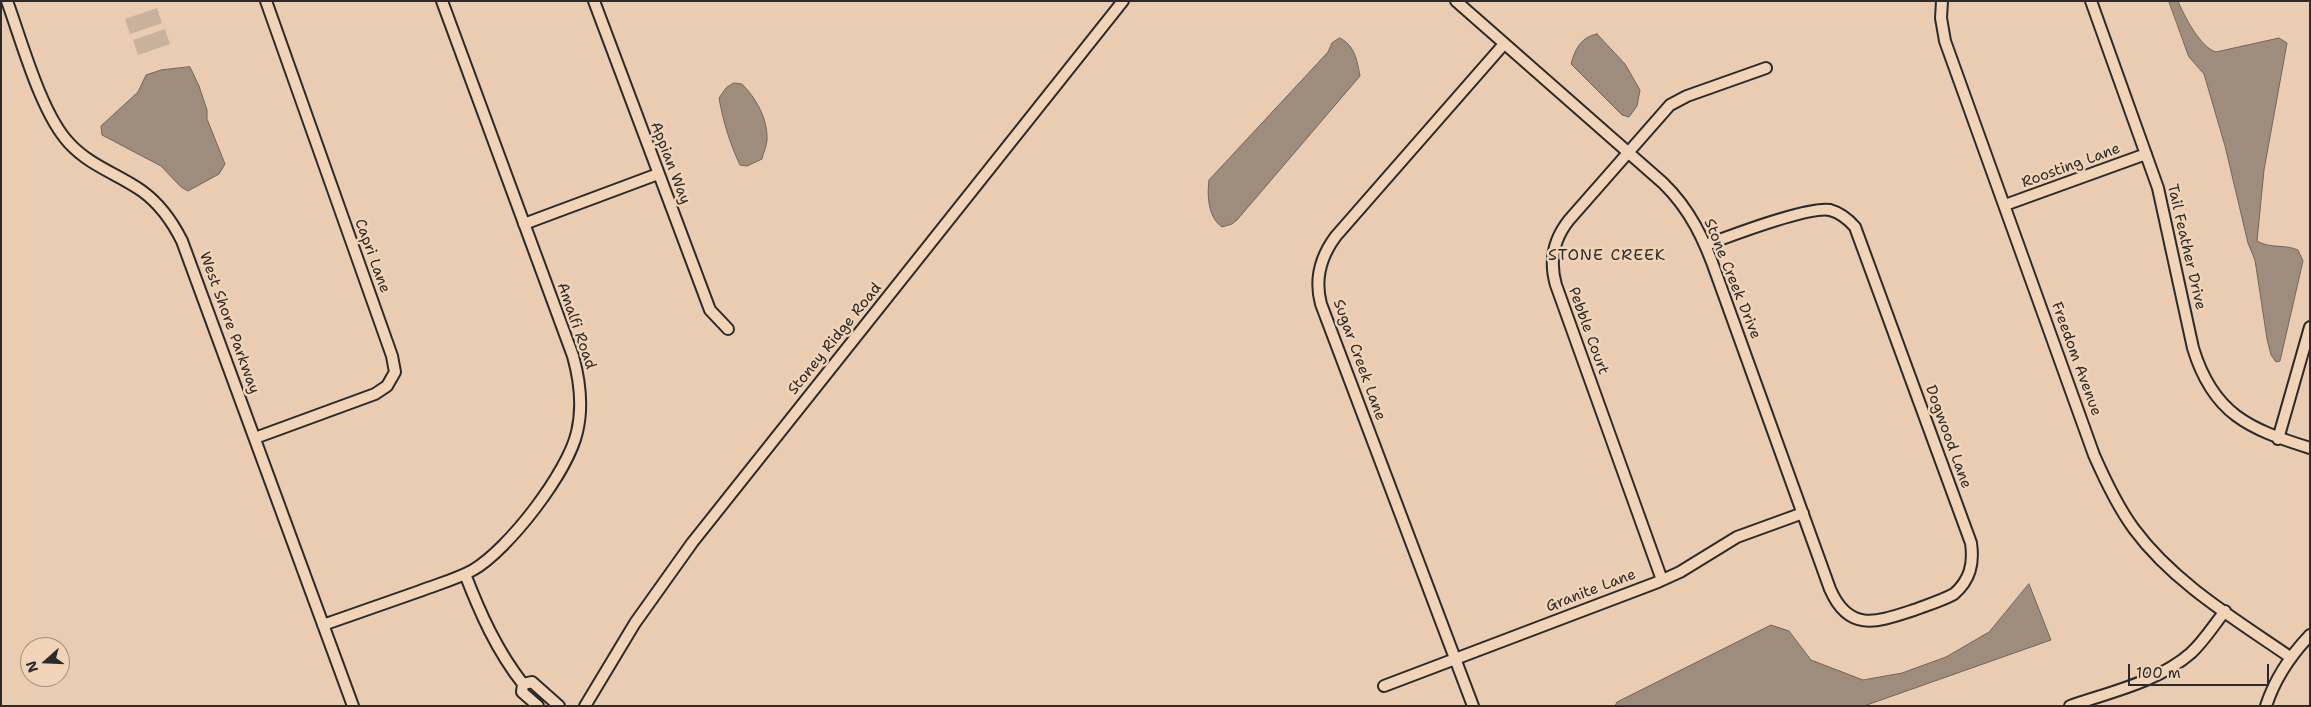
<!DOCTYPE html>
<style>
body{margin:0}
#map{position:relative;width:2311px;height:707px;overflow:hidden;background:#e9ccb1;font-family:"Shantell Sans",sans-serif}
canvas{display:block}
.frame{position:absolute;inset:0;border:2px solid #2b2b2b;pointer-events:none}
.north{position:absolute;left:20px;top:637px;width:50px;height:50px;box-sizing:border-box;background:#f1d3b7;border:1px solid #a2907f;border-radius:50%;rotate:250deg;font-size:14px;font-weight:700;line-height:20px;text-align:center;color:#2b2b2b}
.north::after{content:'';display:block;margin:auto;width:18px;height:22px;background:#2b2b2b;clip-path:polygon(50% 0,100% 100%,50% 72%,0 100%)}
.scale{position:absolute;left:2128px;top:664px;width:141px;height:22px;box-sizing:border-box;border:2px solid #2b2b2b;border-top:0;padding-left:6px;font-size:15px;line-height:18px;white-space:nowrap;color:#2b2b2b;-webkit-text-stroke:4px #f1d3b7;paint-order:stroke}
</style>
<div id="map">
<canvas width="2311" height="707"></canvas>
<div class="frame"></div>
<div class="north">N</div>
<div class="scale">100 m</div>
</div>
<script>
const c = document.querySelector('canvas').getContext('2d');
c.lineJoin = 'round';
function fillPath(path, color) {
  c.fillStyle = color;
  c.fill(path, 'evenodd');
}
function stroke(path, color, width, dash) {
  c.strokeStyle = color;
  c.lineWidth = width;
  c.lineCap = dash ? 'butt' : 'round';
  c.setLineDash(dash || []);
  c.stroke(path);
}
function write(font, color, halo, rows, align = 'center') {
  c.font = font + ' "Shantell Sans",sans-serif';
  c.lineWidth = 5;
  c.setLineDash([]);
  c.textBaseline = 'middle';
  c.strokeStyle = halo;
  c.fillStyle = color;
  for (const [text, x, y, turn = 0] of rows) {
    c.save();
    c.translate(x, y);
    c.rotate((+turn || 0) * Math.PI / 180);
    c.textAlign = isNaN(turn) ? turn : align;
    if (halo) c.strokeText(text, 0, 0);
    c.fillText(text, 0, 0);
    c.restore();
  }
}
fillPath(new Path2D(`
 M157,8L162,23L130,34L125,19Z
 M165,29L170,44L138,55L133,40Z`), '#c9b29c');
const water = new Path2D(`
 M2169,1H2178C2184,16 2201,48 2216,52L2279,38L2287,43L2264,170L2257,241C2271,249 2285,244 2298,250L2303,261L2280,361L2276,362L2271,355L2267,339L2255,260L2248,243L2225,146L2204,74L2189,57Z
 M1597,34L1625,64L1640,90L1637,106L1629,117L1622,115L1571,64C1575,49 1581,37 1597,34Z
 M1340,38C1355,46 1357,60 1360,76L1237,220L1232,224L1222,227C1208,217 1207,196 1209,180L1328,52L1332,43Z
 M190,67L199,86L207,110V119L225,164L219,174L188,191L181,187L161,166L102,135L101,126L138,92L146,75L161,70Z
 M734,83L742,84C756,98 768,119 767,140C767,146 763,153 762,159L747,166L740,165C730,144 723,121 719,98L726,88Z
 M2029,584L2051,640L1864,706H1615L1617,702L1771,625L1789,631L1811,660L1863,680L1902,673L1946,657L1989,632Z`);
fillPath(water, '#9e8d7c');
stroke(water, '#70665c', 1);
const minor = new Path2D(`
 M7,1C22,42 41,113 69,143C90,166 118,174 142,191C160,204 173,223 182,241L353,706
 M594,1L710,310L728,329
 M1456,1L1663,183C1690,209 1705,241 1717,276L1830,589C1849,633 1877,622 1914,610C1927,605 1941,601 1954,594C1970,580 1974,564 1971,543L1855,227C1848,219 1841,213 1830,210C1808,206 1730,236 1706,245
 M1942,1L1941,18L1945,41L2094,455C2105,480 2117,506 2134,529C2174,583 2235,619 2290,657
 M2091,1L2158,188L2193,348C2213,414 2249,429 2310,448
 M2005,205L2146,154
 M524,224L658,174
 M255,438L375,394L387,386L395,372L392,356L266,1
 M2278,439L2310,327
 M465,574C480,613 497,651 523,684
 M1662,580L1556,285C1549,261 1553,240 1569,220L1670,105L1687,96L1766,68
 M323,625C355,614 388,602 420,591C438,584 457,579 473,570C509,549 568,472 577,432C583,407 580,381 573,356L442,1
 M1384,686L1658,582L1680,572L1737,537L1803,513
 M538,706L522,692L523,684L532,682L559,706
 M585,706L635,623L692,543L1123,1
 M1473,706L1321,304C1314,278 1321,256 1336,236L1504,44
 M2070,706C2110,692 2158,682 2191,653C2204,641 2214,625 2225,611
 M2266,706C2275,678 2290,656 2310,635`);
stroke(minor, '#2b2b2b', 14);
stroke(minor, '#f1d3b7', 10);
write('15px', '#2b2b2b', '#f1d3b7', [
 ["Appian Way",670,163,69],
 ["Roosting Lane",2071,166,-20],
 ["Tail Feather Drive",2186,247,77],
 ["Capri Lane",372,256,70],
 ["Stone Creek Drive",1732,279,68],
 ["West Shore Parkway",229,323,70],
 ["Amalfi Road",576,326,71],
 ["Pebble Court",1588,331,70],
 ["Stoney Ridge Road",835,339,-51],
 ["Freedom Avenue",2076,359,70],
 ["Sugar Creek Lane",1359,360,70],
 ["Dogwood Lane",1948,437,70],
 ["Granite Lane",1591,591,-21]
]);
c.letterSpacing = '1px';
write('16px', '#2b2b2b', '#f1d3b7', [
 ["STONE CREEK",1607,256]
]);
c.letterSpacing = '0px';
</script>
